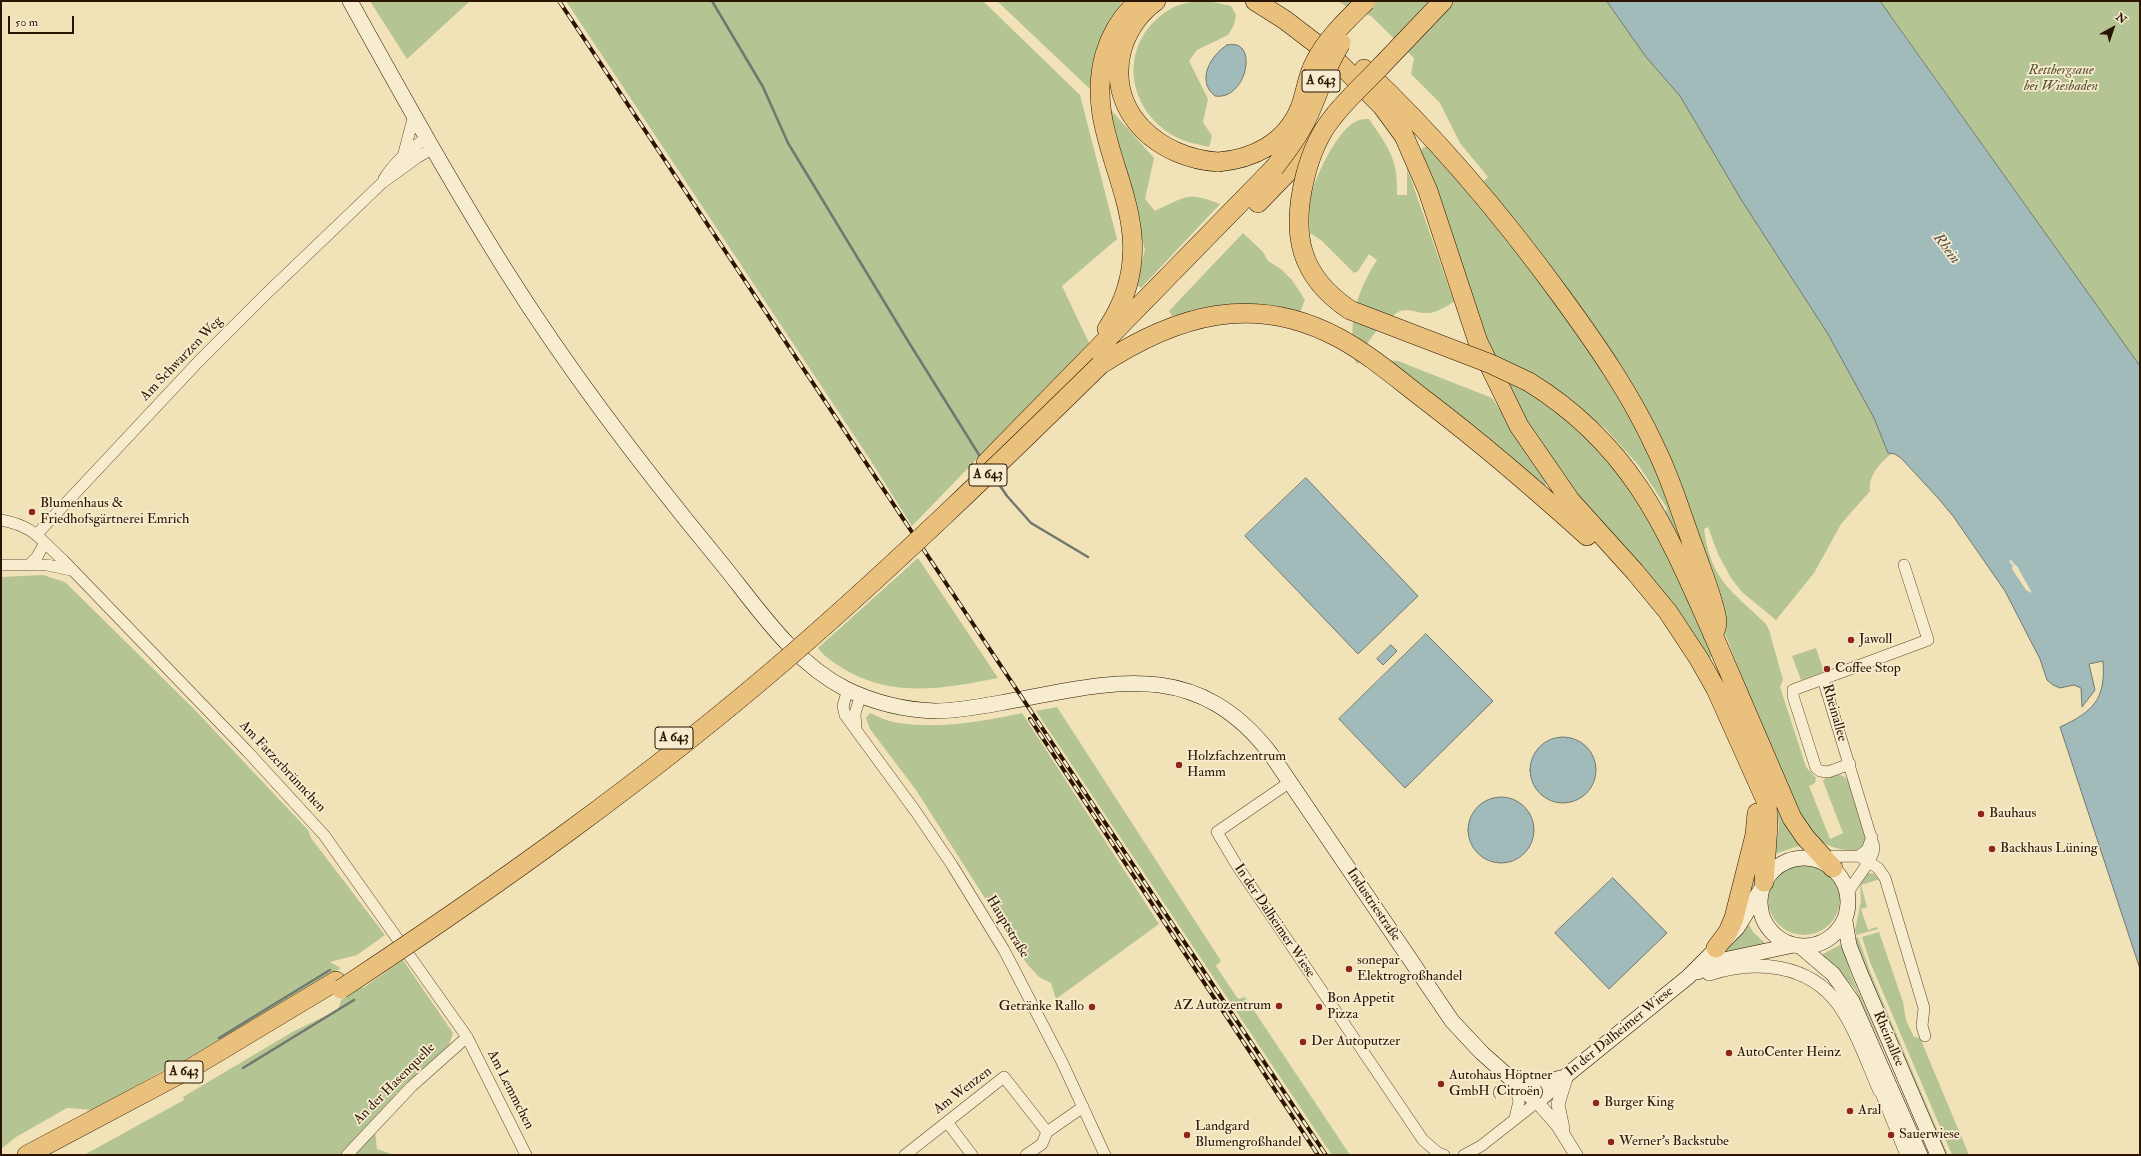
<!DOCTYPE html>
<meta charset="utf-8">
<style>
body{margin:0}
#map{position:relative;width:2141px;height:1156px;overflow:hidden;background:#f2e2b7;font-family:"IM FELL Double Pica",serif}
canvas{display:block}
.frame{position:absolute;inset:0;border:2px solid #2b1400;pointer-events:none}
.north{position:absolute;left:2093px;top:8px;width:40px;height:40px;-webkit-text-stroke:3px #f7ecd0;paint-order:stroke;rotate:40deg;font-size:11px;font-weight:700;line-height:16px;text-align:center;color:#2b1400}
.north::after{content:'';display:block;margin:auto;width:14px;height:18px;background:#2b1400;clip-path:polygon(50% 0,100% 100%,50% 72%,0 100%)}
.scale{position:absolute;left:8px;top:16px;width:66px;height:18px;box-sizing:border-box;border:2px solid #2b1400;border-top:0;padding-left:5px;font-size:12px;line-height:14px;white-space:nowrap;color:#2b1400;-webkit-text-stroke:3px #f7ecd0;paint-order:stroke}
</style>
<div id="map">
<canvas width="2141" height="1156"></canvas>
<div class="frame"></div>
<div class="north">N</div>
<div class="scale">50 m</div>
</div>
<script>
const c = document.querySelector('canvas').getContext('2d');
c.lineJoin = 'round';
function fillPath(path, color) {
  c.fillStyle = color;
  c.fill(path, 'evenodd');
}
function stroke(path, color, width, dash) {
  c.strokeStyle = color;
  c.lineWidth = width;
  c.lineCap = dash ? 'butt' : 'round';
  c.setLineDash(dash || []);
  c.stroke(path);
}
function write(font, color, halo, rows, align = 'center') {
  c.font = font + ' "IM FELL Double Pica",serif';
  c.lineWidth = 3.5;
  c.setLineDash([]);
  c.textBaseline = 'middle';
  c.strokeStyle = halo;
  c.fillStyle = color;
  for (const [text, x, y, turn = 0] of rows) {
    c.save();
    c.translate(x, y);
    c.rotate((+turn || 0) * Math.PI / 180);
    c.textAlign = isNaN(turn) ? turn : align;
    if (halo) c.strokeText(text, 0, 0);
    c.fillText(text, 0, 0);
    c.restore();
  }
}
fillPath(new Path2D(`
 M370,1H470L407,59Z
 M566,1H983L1080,95L1117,239L1062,286L1089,343L912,526L871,461Z
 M997,1H1122L1107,27L1092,73L1090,89Z
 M1196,1H1208L1231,6L1236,15L1234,25L1228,35L1197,50L1189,61L1208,99L1203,122L1212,136L1209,147C1197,144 1184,142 1174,136C1122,106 1119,38 1172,8C1179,4 1188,3 1196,1Z
 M1338,1H1607L1646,57L1680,96L1742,201L1828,334L1874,418L1888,453L1891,454C1880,463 1868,476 1870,491L1841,524L1814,573L1776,620L1742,592L1731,578L1718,554L1708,527L1704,529C1711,581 1731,590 1766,624L1769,630L1783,680L1780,687L1806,767L1816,778L1815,783L1809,786L1830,839L1843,833L1823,781C1831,770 1844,773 1850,784L1867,841L1860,851C1839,851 1825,846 1809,833C1758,717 1706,600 1675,477L1481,184L1488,177L1460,143L1440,103L1411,74L1414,58L1371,16L1347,7Z
 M1870,1H2140V366L1892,17Z
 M1110,109L1154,158L1145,199L1155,211C1186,197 1187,191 1220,204L1141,288L1136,284L1145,250Z
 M1369,119C1389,149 1398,158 1397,195H1407V168L1454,302C1446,306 1437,313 1428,313C1416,314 1406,305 1395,314C1387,321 1375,331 1369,341C1364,349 1368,359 1357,364C1353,357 1353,350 1353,343C1350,312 1361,285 1377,260L1369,254L1358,271L1354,273L1322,241L1310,233C1309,219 1309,206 1312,193C1316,174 1339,128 1357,121C1361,119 1366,119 1369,119Z
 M1427,146L1440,159L1589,340L1640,428L1708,601L1665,513L1667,508L1639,466L1605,428L1567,401L1579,427L1641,497L1715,655L1709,658L1685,620L1656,583L1604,527L1542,451L1487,349L1421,155L1422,148Z
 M1243,233L1263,252L1268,261L1281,269L1292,280L1305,300L1300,312L1256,304L1172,316L1169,311Z
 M1381,360L1398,361L1492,398L1548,482L1544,486Z
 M918,558L998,678C946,688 899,698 849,672C838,665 826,659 818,648Z
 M43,575L65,582L194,709L308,830L311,838L385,935L357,955L330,962L341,968L183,1061L182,1060L93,1110L67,1108L16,1137L1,1149V577Z
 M1816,648L1824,672L1801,680L1792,656Z
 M1057,707L1221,961L1216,966L1238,999L1245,997L1350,1155H1332L1036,711Z
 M870,713C879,717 889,722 899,723C940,729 981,722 1022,713L1159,924L1056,999L1051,983L1039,977L1027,964L916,790L870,729L866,718Z
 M1777,805L1806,846L1795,847L1775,854L1779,827Z
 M1768 899a36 36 0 1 1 72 0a36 36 0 1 1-72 0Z
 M1873,873L1880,881L1877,880L1861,885L1867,907L1861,909L1868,930L1877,927L1878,929L1856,935L1855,930L1861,901L1860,881L1865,874Z
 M1747,921L1753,932L1767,945L1712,960Z
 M1879,932L1903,1002L1906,1020L1914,1037L1920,1038L1969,1155H1952L1870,962L1862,937Z
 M1858,937L1871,974L1948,1155H1945L1861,959L1855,938Z
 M1842,944L1851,975L1892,1068L1855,989L1839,971L1821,955Z
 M403,960L453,1033L449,1045L405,1084L341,1155H84L184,1100L183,1097L294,1031L338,1010L341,1000L361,987L363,988Z
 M375,1131L377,1149L394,1155H354Z`), '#b4c493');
const water = new Path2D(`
 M1607,1H1880L2140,366V969L2060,727C2093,712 2106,699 2103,661L2089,664L2095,690L2082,707L2081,688L2074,685L2060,688L2053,685L2047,680L2040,659L2005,591L1953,516L1938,498L1901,458L1895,454L1888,453L1874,418L1828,334L1742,201L1680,96L1646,57Z
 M1227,45C1260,37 1247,101 1215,96C1196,81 1210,56 1227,45Z
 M1306,478L1418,596L1358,654L1245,536Z
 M1426,634L1493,701L1405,788L1339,719Z
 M1391,645L1397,651L1383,665L1377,659Z
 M1530 770a33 33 0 1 1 66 0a33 33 0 1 1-66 0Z
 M1468 830a33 33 0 1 1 66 0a33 33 0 1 1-66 0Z
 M1613,878L1667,933L1609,989L1555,933Z`);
fillPath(water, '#a0bbb9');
stroke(water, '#71786f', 1);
fillPath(new Path2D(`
 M2011,560L2015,565L2017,566L2032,593L2026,590L2012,569L2013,566L2009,561Z`), '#f2e2b7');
stroke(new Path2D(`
 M712,1L763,87L788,143L908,341L981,458
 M994,477L1007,496L1031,523L1088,557
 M219,1038L330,970
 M243,1068L354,1000`), '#71786f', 2.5);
const minor = new Path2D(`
 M404,153L414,115
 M384,179C395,161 409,149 427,138
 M1,520C36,527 38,538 63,560L247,751L324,835L467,1037L526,1155
 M37,534L198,362L265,295L382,183L418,157L433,148
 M1,565H47L71,570
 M29,565L37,557L44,544
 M1823,679L1874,847C1874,860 1854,880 1848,893
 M848,689L843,706L845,715L916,812L952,865L1004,950L1062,1062L1105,1155
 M856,730L855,713L861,695
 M1850,764L1828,772L1820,771L1816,768L1793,696V690L1928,640L1904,565
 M1290,782L1217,832L1236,864L1423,1140L1438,1153L1444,1155
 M1859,856L1878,868L1885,878L1924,1008L1922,1026L1925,1036
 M1809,857L1859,856L1867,850L1872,837
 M1514,1082L1519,1101L1515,1118
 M947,1122L972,1155
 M347,1155L412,1086L467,1037
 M905,1155L1004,1077L1047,1132
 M1026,1155L1042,1144L1047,1132L1083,1107
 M1464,1155L1481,1146L1537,1102`);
const tertiary = new Path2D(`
 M1709,974C1754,959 1809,963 1839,1005C1856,1029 1868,1064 1880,1091
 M1878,1083L1907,1155
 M1537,1102L1558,1126L1576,1155
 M1563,1129L1558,1104L1567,1075`);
const secondary = new Path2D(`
 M350,1C401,93 452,185 508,274C571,374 643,468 718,559C756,605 791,661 846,689C873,702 904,710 935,711C956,711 978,707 1000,703C1106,684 1193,654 1270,753L1452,1021L1482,1053L1537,1102L1567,1075L1688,977L1737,928L1763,886
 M1760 902a44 44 0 1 1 88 0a44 44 0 1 1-88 0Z
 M1845,921L1849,945L1860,973L1938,1155
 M1800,946L1833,974L1852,1001L1920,1155
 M1697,972L1728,959L1794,945
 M1514,1081L1539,1085L1560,1078`);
const motorway = new Path2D(`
 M1156,1C1139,13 1126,32 1121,53C1108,115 1160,158 1218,162
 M1255,1L1285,20L1332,56L1382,106L1404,136L1428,191L1478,342L1519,426L1570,500L1635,572L1668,612L1699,659L1716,689L1767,803L1768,826L1764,882
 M1381,66L1443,1
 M1364,69C1437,138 1502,215 1561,296C1596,344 1631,394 1656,449C1672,481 1682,517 1695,551C1701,569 1716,605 1717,622C1717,627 1715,631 1713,635
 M1258,203L1288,172L1319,133
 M1107,329C1126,301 1135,268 1132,235C1126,172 1086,120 1105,54C1111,34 1122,16 1138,1
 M1100,365C1176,315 1254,292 1339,338C1372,356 1400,381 1429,403C1484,445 1536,490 1587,536
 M1529,382C1631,445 1665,526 1712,632C1739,694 1765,756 1792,818L1805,837L1833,868
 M986,463L1274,168
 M1716,948L1728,932L1734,918L1755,835L1757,813
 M27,1155L193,1067L336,981`);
stroke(minor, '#5d482e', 12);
stroke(tertiary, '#5d482e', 14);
stroke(secondary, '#2b1400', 16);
stroke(motorway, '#2b1400', 20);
stroke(minor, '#f7ecd0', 11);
stroke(tertiary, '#f7ecd0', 13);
stroke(secondary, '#f7ecd0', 15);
stroke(motorway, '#e9c17c', 19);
const rail = new Path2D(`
 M559,1L1326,1155
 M1030,719L1318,1155`);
stroke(rail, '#2b1400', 4);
stroke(rail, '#f7ecd0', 2.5, [8]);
const motorwayBridge = new Path2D(`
 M1381,66C1365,83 1347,99 1333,117C1319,134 1310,157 1305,177C1291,234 1299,276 1350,310L1491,364L1529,382
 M1218,162C1253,159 1286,143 1300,108C1306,93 1307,76 1315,62C1327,38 1348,19 1366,1
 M1274,168C1287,151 1300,134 1309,114C1320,90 1326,66 1341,43
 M341,989C497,886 649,778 790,656C897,563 999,464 1100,365`);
stroke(motorwayBridge, '#2b1400', 20, []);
stroke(motorwayBridge, '#e9c17c', 19);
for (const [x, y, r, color] of [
 [32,512,4,"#8f2418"],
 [1851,640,4,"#8f2418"],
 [1827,669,4,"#8f2418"],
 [1179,765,4,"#8f2418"],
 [1981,814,4,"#8f2418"],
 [1992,849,4,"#8f2418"],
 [1349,969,4,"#8f2418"],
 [1279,1006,4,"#8f2418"],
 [1092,1007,4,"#8f2418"],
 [1319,1007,4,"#8f2418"],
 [1303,1042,4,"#8f2418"],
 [1729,1053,4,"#8f2418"],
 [1441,1084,4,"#8f2418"],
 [1596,1103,4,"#8f2418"],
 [1850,1111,4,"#8f2418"],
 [1187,1135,4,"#8f2418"],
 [1891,1135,4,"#8f2418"],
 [1611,1142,4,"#8f2418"]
]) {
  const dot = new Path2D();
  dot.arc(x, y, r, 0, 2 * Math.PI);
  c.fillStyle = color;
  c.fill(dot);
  stroke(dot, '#f7ecd0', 1.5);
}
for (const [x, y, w] of [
 [1321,81,38],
 [988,475,38],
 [674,738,38],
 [184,1072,38]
]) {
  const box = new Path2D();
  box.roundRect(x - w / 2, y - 11, w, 22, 3);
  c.fillStyle = '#f7ecd0';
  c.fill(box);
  stroke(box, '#2b1400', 1);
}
write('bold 13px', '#2b1400', null, [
 ["A 643",1321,81],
 ["A 643",988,475],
 ["A 643",674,738],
 ["A 643",184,1072]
]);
write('italic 14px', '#5b5233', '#f7ecd0', [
 ["Rettbergsaue",2061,71],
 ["bei Wiesbaden",2061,87]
]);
write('14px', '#2b1400', '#f7ecd0', [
 ["Am Schwarzen Weg",182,359,-46],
 ["Rheinallee",1834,713,74],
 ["Am Fatzerbrünnchen",282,767,47],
 ["Industriestraße",1373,905,56],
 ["In der Dalheimer Wiese",1274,921,56],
 ["Hauptstraße",1007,927,59],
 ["In der Dalheimer Wiese",1620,1032,-39],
 ["Rheinallee",1888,1039,67],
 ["An der Hasenquelle",395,1084,-45],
 ["Am Lemmchen",510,1090,63],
 ["Am Wenzen",963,1091,-37]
]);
write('14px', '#2b1400', '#f7ecd0', [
 ["Blumenhaus &",40,504],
 ["Friedhofsgärtnerei Emrich",40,520],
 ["Jawoll",1859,640],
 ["Coffee Stop",1835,669],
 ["Holzfachzentrum",1187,757],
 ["Hamm",1187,773],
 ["Bauhaus",1989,814],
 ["Backhaus Lüning",2000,849],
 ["sonepar",1357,961],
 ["Elektrogroßhandel",1357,977],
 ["Bon Appetit",1327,999],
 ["Pizza",1327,1015],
 ["AZ Autozentrum",1271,1006,"right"],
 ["Getränke Rallo",1084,1007,"right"],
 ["Der Autoputzer",1311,1042],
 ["AutoCenter Heinz",1737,1053],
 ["Autohaus Höptner",1449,1076],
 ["GmbH (Citroën)",1449,1092],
 ["Burger King",1604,1103],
 ["Aral",1858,1111],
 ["Landgard",1195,1127],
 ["Blumengroßhandel",1195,1143],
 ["Sauerwiese",1899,1135],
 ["Werner's Backstube",1619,1142]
], 'left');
write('italic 15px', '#544e41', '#f7ecd0', [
 ["Rhein",1946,249,53]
]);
</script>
